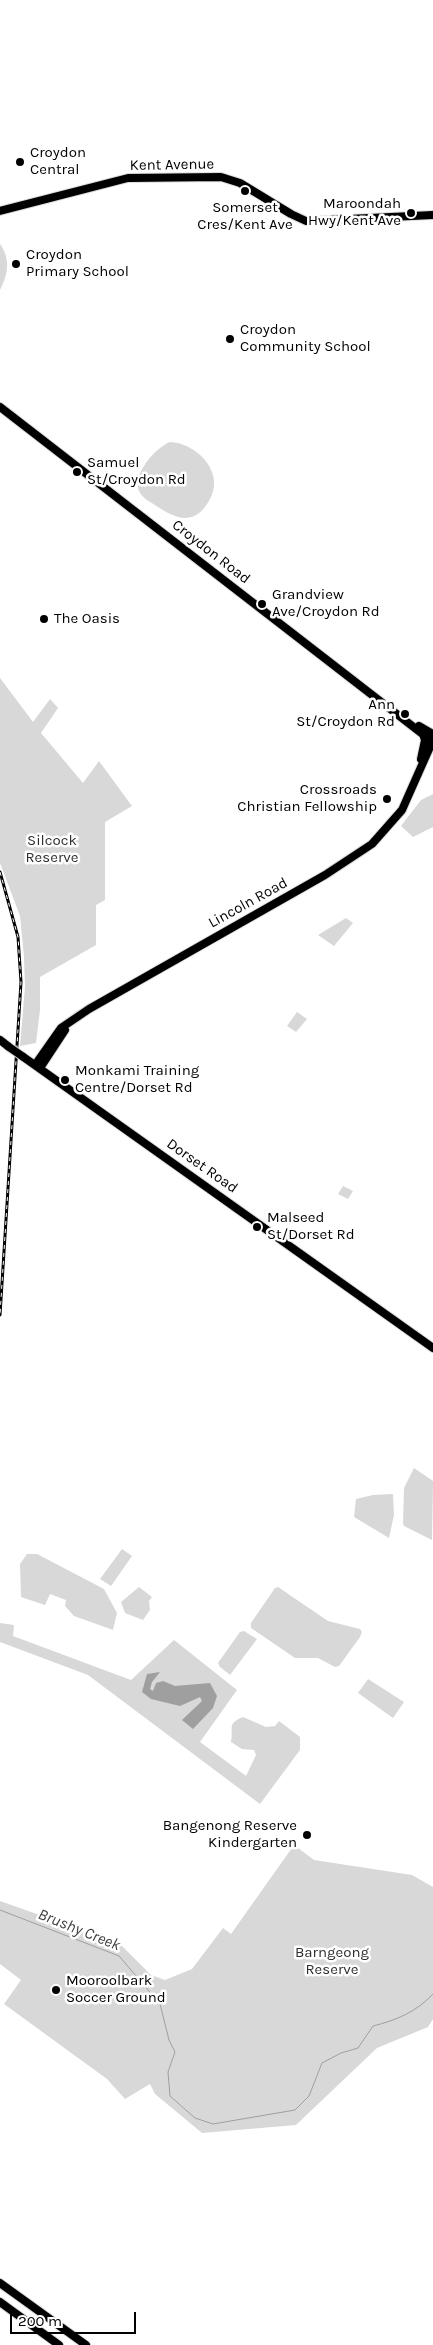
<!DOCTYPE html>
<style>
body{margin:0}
#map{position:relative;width:433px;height:2345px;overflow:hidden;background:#fff;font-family:Karla,sans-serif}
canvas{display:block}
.scale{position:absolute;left:10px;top:2312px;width:126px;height:22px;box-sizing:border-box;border:2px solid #000;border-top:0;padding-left:6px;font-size:15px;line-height:18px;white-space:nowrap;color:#000;-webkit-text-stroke:4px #fff;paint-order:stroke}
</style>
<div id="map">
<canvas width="433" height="2345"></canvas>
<div class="scale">200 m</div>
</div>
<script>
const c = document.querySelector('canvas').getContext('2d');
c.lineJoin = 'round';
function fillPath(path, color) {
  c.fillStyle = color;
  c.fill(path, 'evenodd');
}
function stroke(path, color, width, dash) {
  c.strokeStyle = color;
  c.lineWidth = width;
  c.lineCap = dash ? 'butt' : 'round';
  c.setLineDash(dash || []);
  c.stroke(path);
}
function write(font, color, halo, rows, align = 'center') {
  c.font = font + ' Karla,sans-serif';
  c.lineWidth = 5;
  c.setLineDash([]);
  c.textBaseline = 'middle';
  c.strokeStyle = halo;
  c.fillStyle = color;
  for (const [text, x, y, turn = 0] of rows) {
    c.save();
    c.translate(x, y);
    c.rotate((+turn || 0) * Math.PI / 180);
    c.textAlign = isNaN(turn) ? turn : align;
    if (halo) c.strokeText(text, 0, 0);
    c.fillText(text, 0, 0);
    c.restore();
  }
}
fillPath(new Path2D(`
 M0,244C11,259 8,275 0,290Z
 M170,442C195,443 224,470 211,497C197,526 178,521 155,505C150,502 143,498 140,493C130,476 155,448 170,442Z
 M0,678L33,722L50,699L58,708L41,733L83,783L99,761L132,806L105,822V900L96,905V945L40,977V1010L36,1043L20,1046L25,987L24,957L20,916L0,863Z
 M433,794V827L413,837L401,826L421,800Z
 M346,918L353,923L334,946L318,935Z
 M297,1012L307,1019L296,1032L287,1026Z
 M343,1186L353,1191L348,1199L338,1194Z
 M414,1468L433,1481L432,1540L404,1526L403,1523L404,1488Z
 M393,1494L394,1515L389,1538L354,1517L356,1499L373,1495Z
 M122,1549L132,1556L111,1586L100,1579Z
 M27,1554H37L104,1589L117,1613L113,1630L74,1616L65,1606L66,1600L50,1594L45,1605L21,1597L20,1564Z
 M139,1587L152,1597L149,1601L150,1610L143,1620L125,1613L121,1602Z
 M278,1587L328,1621L360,1629L362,1632L360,1637L339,1666L335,1667L318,1658H295L251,1628V1623L275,1588Z
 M0,1623L14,1625L13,1636L131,1680L174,1640L237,1690L200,1742L246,1776L256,1755L254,1750L242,1749L231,1742C234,1728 226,1724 243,1717L266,1727L275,1726L279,1721L300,1737V1750L260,1804L88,1675L0,1642Z
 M244,1631L257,1639L230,1675L220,1667L218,1663L240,1632Z
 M368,1679L404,1702L393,1718L358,1693Z
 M294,1845L314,1860L412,1875L433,1887V2019L428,2027L377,2048L296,2125L202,2133L155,2094L150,2084L125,2099L107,2079L4,2004L21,1980L0,1964V1901L119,1943L151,1975L165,1980L192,1969L223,1928L231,1934Z`), '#d8d8d8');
fillPath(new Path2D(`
 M160,1672L152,1682L150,1689L153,1691L156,1683L163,1681L175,1686L210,1683L217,1696L213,1708L193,1729L182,1720L202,1701L200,1697L180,1706L151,1699L142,1692L147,1674Z`), '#9f9f9f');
stroke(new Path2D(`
 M0,1910L119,1956L160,2004L169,2040L175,2052L168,2072L170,2096L195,2118L213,2124L295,2110L309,2096L322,2063L341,2053L358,2048L373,2026C397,2020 416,2012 433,1994`), '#9f9f9f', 1);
const major = new Path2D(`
 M0,211L128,178L221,177L240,183L291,214L306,221L433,215
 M0,407L433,742
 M419,726L433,734
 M421,759L425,740L423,734
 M0,1040L9,1047
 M22,1056L433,1348
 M35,1065L61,1028L89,1009L325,875L372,844L402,810L433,740
 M40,1068L65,1030
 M0,2283L86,2345
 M0,2302L59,2345`);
stroke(major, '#dbdbdb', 10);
stroke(major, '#000', 8);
const rail = new Path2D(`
 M0,872L18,937L21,982L0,1315`);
stroke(rail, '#000', 3);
stroke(rail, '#fff', 1, [4]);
const majorBridge = new Path2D(`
 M9,1047L22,1056`);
stroke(majorBridge, '#dbdbdb', 10, []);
stroke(majorBridge, '#000', 8);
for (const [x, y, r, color] of [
 [20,162,5,"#000"],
 [245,191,5,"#000"],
 [411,213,5,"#000"],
 [16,264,5,"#000"],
 [230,339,5,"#000"],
 [77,472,5,"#000"],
 [262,604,5,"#000"],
 [44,619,5,"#000"],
 [405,714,5,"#000"],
 [387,799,5,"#000"],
 [65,1080,5,"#000"],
 [257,1227,5,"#000"],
 [307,1835,5,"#000"],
 [56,1990,5,"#000"]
]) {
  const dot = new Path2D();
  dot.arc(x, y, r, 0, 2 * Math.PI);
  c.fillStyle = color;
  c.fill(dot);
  stroke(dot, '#fff', 2);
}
write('15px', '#000', '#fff', [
 ["Croydon",30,153],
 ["Central",30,170],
 ["Maroondah",401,204,"right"],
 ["Hwy/Kent Ave",401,221,"right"],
 ["Somerset",245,208,"center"],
 ["Cres/Kent Ave",245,225,"center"],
 ["Croydon",26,255],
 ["Primary School",26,272],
 ["Croydon",240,330],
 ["Community School",240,347],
 ["Samuel",87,463],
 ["St/Croydon Rd",87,480],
 ["Grandview",272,595],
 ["Ave/Croydon Rd",272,612],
 ["The Oasis",54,619],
 ["Ann",395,705,"right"],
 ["St/Croydon Rd",395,722,"right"],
 ["Crossroads",377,790,"right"],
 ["Christian Fellowship",377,807,"right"],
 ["Monkami Training",75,1071],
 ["Centre/Dorset Rd",75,1088],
 ["Malseed",267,1218],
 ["St/Dorset Rd",267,1235],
 ["Bangenong Reserve",297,1826,"right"],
 ["Kindergarten",297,1843,"right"],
 ["Mooroolbark",66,1981],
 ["Soccer Ground",66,1998]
], 'left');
write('15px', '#000', '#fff', [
 ["Kent Avenue",172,165,-1],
 ["Croydon Road",211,552,38],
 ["Lincoln Road",248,903,-29],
 ["Dorset Road",202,1166,35]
]);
write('15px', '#2f2f2f', '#fff', [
 ["Silcock",52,841],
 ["Reserve",52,858],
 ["Barngeong",332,1953],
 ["Reserve",332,1970]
]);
write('italic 16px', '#404040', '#fff', [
 ["Brushy Creek",79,1930,22]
]);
</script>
